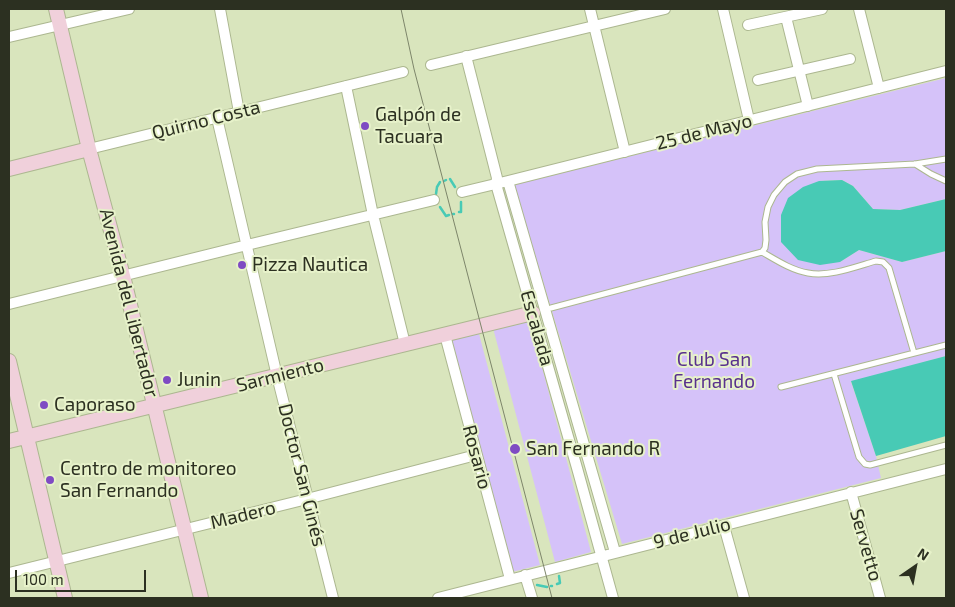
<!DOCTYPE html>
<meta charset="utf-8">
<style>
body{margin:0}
#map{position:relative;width:955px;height:607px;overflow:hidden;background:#d9e5bd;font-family:"Exo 2",sans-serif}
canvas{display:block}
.frame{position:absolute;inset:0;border:10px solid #2c3021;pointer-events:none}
.north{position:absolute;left:890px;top:542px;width:50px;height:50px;-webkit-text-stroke:4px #e7f2ca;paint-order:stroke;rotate:33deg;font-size:14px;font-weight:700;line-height:20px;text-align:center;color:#2c3021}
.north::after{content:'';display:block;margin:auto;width:18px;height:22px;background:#2c3021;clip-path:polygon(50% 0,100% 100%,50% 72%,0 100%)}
.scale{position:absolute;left:15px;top:570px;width:131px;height:22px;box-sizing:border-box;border:2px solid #2c3021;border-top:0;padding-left:6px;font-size:15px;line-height:18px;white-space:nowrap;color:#2c3021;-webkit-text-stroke:4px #e7f2ca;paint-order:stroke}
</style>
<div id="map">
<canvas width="955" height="607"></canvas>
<div class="frame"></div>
<div class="north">N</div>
<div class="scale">100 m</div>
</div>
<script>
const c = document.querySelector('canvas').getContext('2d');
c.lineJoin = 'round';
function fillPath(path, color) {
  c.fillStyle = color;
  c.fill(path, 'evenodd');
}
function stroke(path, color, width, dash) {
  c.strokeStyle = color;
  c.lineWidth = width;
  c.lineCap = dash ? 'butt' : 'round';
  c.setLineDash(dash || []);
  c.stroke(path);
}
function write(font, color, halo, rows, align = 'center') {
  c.font = font + ' "Exo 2",sans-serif';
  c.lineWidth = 4;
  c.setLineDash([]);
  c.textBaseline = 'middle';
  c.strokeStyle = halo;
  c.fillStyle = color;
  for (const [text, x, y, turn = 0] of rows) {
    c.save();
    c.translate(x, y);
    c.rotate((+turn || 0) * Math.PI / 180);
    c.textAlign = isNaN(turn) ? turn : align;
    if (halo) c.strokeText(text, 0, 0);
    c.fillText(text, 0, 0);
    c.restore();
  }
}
fillPath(new Path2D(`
 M946,78V199L900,210L873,209L853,186L842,180L819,181L840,262L859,250L902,262L946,251V356L851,382L876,456L881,478L622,544L514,185Z
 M529,318L591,552L555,562L493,328Z
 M478,330L540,565L512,572L450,338Z`), '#d5c2f9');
fillPath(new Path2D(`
 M842,180L853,186L873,209L900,210L946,199V251L902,262L859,250L840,262L820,265L798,260L781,242V215L788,198L803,187L819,181Z
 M946,356V436L876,456L851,381Z`), '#48cab5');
stroke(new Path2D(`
 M450,179L455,187
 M444,181L446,180
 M436,194L437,187L440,182
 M440,207L446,216L449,215
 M459,212H461V202
 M453,214H454
 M557,584L560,583L559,576
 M537,585L547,587
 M551,586H552`), '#48cab5', 2.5);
const lane = new Path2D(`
 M915,164L931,174L946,181
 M762,252C776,260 791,270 808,273C830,277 855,267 876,261L883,262L889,268L914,353
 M551,308L762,252L765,248L766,240L765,222L768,207L774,195L785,182L797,174L817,169L915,164L946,159
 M834,374L859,457L865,464L870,465L946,445
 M781,387L946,345`);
const street = new Path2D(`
 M220,9L239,112
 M590,9L625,152
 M723,9L749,120
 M859,9L879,88
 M786,17L808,106
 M748,25L822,9
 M9,37L129,9
 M466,56L497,178L496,184L577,468L613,598
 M431,65L665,9
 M758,80L850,59
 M346,86L373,215L405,344
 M217,118L277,376L333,598
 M89,149L403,72
 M508,181L615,552
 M462,192L508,181L946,71
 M9,304L247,245L434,200
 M445,335L510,579
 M851,492L880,598
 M724,526L744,598
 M9,573L307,499L476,455
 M525,575L532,598
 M438,598L946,469`);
const secondary = new Path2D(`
 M56,9L89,149L123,276L201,598
 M9,169L89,149
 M9,361L65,598
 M9,441L533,313`);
stroke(lane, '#acb790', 7);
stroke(street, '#acb790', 12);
stroke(secondary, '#acb790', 16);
stroke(lane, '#fff', 5);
stroke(street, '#fff', 10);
stroke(secondary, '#f0d0db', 14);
stroke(new Path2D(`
 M401,9L414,69L552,598`), '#7d856a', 1);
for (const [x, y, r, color] of [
 [365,126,5,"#7f4bc3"],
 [242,265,5,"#7f4bc3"],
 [167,380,5,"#7f4bc3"],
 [44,405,5,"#7f4bc3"],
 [515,449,6,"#7f4bc3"],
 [50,480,5,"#7f4bc3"]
]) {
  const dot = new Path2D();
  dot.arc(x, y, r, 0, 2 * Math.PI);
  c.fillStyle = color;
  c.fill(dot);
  stroke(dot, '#e7f2ca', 2);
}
write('19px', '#2c3021', '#e7f2ca', [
 ["Galpón de",375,115],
 ["Tacuara",375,137],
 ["Pizza Nautica",252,265],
 ["Junin",177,380],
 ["Caporaso",54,405],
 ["San Fernando R",526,449],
 ["Centro de monitoreo",60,469],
 ["San Fernando",60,491]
], 'left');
write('19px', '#2c3021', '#e7f2ca', [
 ["Quirno Costa",206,120,-14],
 ["25 de Mayo",704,132,-14],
 ["Avenida del Libertador",129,303,76],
 ["Escalada",537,328,74],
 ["Sarmiento",280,375,-14],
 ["Rosario",477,457,75],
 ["Doctor San Ginés",302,475,76],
 ["Madero",243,515,-14],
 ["9 de Julio",692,533,-14],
 ["Servetto",866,545,74]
]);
write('19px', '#59318d', '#e7f2ca', [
 ["Club San",714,360],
 ["Fernando",714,382]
]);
</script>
